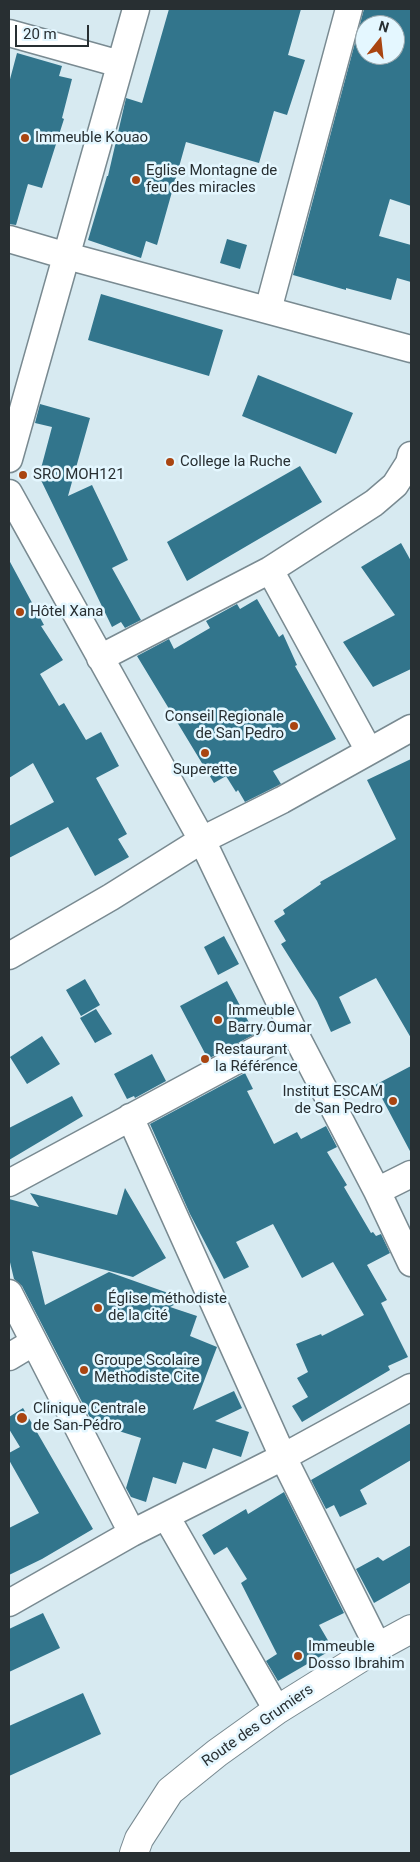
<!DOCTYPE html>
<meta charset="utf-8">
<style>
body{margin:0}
#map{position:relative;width:420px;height:1862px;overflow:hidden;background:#d7eaf1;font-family:Roboto,sans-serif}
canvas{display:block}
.frame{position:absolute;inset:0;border:10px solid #282f32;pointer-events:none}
.north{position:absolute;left:355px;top:15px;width:50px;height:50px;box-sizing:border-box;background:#e4f7ff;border:1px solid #99a7ad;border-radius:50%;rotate:16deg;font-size:14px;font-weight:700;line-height:20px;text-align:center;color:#282f32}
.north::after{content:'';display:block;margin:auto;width:18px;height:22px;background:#a94511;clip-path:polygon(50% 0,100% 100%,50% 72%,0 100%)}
.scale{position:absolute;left:15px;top:25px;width:74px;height:22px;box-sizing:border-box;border:2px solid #282f32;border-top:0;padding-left:6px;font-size:15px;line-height:18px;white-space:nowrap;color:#282f32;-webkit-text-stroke:4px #e4f7ff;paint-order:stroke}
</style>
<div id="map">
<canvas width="420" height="1862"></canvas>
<div class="frame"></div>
<div class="north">N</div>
<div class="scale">20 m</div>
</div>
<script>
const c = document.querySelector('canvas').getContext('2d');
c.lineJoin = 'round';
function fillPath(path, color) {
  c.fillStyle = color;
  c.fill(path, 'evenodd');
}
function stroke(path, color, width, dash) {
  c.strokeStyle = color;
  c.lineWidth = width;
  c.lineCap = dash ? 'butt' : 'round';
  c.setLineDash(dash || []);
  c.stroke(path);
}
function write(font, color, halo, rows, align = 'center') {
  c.font = font + ' Roboto,sans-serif';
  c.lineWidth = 5;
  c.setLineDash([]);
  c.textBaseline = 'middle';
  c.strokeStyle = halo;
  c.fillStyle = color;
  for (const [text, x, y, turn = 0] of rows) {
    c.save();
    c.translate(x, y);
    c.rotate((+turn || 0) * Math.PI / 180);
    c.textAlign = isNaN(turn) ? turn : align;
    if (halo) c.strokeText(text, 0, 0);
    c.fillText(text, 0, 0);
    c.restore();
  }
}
fillPath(new Path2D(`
 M169,9H301L288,55L305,60L287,115L274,111L259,163L186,142L157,245L146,241L141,258L88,240L107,176H108L126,98L142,103Z
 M364,9H411V206L390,199L379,236L411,245V282L397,278L391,300L346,288V290L293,275ZM365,25H395V55H365Z
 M17,53L62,66L59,76L72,79L62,118L64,119L42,188L28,184L16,225L9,224V83Z
 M227,239L247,245L240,269L220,263Z
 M101,294L223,330L209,376L88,340Z
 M258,375L353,413L336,454L242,416Z
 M40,404L90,418L68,496L92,485L128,560L112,568L141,620L125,628L121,622L112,627L39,476L52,427L35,423Z
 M300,466L322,502L187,581L167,542Z
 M401,543L411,561V669L373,687L343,642L395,615L361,567Z
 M9,560L44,625L41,626L63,660L40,674L59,706L64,703L86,740L101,732L119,766L96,778L127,834L118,839L129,857L95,876L68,827L9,858V826L54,802L33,763L9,778Z
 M257,599L279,637L283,634L297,665L295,666L336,739L273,771L281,784L245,802L238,790L236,792L226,776L214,783L137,656L169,639L174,649L210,628L206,621L237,604L240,609Z
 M411,759V1038L376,978L339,997L351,1023L331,1032L317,1001L281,944L286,941L274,921L285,914L283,910L321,884L320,882L396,839L367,780Z
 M224,936L239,964L218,975L204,947Z
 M85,979L100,1005L81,1016L66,990Z
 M227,981L255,1034L208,1059L180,1006Z
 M96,1009L112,1034L95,1043L80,1018Z
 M42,1036L60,1064L27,1084L10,1057Z
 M152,1054L166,1081L135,1098L134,1096L127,1099L114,1074Z
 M411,1066V1153L375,1085Z
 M245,1073L253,1089L247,1091L274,1144L297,1132L301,1139L326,1126L337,1147L327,1152L347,1185L344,1187L371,1233L373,1232L376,1236L381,1234L390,1253L367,1265L387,1300L381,1303L408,1357L388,1366L390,1370L302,1422L292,1406L308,1397L297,1378L308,1372L296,1344L321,1334L322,1336L364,1315L333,1262L302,1278L273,1224L236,1242L249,1267L224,1279L190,1214L150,1124Z
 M72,1096L83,1116L9,1160V1128Z
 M125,1188L166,1258L133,1277L32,1251L45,1305L109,1272L185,1299L170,1307L197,1316L190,1336L217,1347L193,1410L234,1391L242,1408L215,1421L249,1432L241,1457L213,1448L206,1469L183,1462L176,1484L153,1477L146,1502L131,1497L126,1488L141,1438L106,1427L97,1431L22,1286L14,1279L9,1258V1199L39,1207L30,1193L117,1215Z
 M23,1408L93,1529L42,1559L9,1575V1528L39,1513L9,1460V1453L20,1447L9,1429V1417Z
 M411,1423V1460L360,1490L367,1504L340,1517L334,1505L326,1509L311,1480Z
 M284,1492L344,1613L319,1625L333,1649L278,1681L266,1661L277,1654L241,1583L247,1579L227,1547L214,1555L202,1535L246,1509L248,1514Z
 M411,1545V1582L374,1603L356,1569L378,1557L383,1561Z
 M43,1613L60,1648L9,1672V1629Z
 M83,1693L101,1734L9,1776V1726Z`), '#32758c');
const minor = new Path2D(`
 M9,33L120,64
 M9,239L67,256L411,349
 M268,310L349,9
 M9,459L136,9
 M9,493L202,840L293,1030L377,1191L411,1263
 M270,570L369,751
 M100,658L270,570L374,503L395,485L409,463L411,455
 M9,956L111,897L202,840L282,800L411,728
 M130,1117L283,1457L378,1647
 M9,1183L293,1030
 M377,1191L411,1174
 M9,1293L132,1533
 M9,1357L34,1342
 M166,1516L277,1710
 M9,1603L132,1533L283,1457L411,1387`);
const secondary = new Path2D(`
 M134,1853L139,1839L170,1791L217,1753L277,1710L378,1647L411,1629`);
stroke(minor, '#798a91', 29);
stroke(secondary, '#798a91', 30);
stroke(minor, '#fff', 26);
stroke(secondary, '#fff', 28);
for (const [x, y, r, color] of [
 [25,138,5,"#a94511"],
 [136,180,5,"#a94511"],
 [170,462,5,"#a94511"],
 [23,475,5,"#a94511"],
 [20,612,5,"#a94511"],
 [294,726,5,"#a94511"],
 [205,753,5,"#a94511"],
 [218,1020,5,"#a94511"],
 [205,1059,5,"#a94511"],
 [393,1101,5,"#a94511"],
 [98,1308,5,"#a94511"],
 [84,1370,5,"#a94511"],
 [22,1418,6,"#a94511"],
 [298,1656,5,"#a94511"]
]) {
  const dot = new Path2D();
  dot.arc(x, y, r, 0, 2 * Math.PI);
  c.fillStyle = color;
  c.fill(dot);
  stroke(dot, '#e4f7ff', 2);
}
write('15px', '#282f32', '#e4f7ff', [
 ["Immeuble Kouao",35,138],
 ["Eglise Montagne de",146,171],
 ["feu des miracles",146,188],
 ["College la Ruche",180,462],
 ["SRO MOH121",33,475],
 ["Hôtel Xana",30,612],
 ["Conseil Regionale",284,717,"right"],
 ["de San Pedro",284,734,"right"],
 ["Superette",205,770,"center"],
 ["Immeuble",228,1011],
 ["Barry Oumar",228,1028],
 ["Restaurant",215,1050],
 ["la Référence",215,1067],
 ["Institut ESCAM",383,1092,"right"],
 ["de San Pedro",383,1109,"right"],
 ["Église méthodiste",108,1299],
 ["de la cité",108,1316],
 ["Groupe Scolaire",94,1361],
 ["Methodiste Cite",94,1378],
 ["Clinique Centrale",33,1409],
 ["de San-Pédro",33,1426],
 ["Immeuble",308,1647],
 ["Dosso Ibrahim",308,1664]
], 'left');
write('15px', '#282f32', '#e4f7ff', [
 ["Route des Grumiers",258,1726,-35]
]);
</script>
